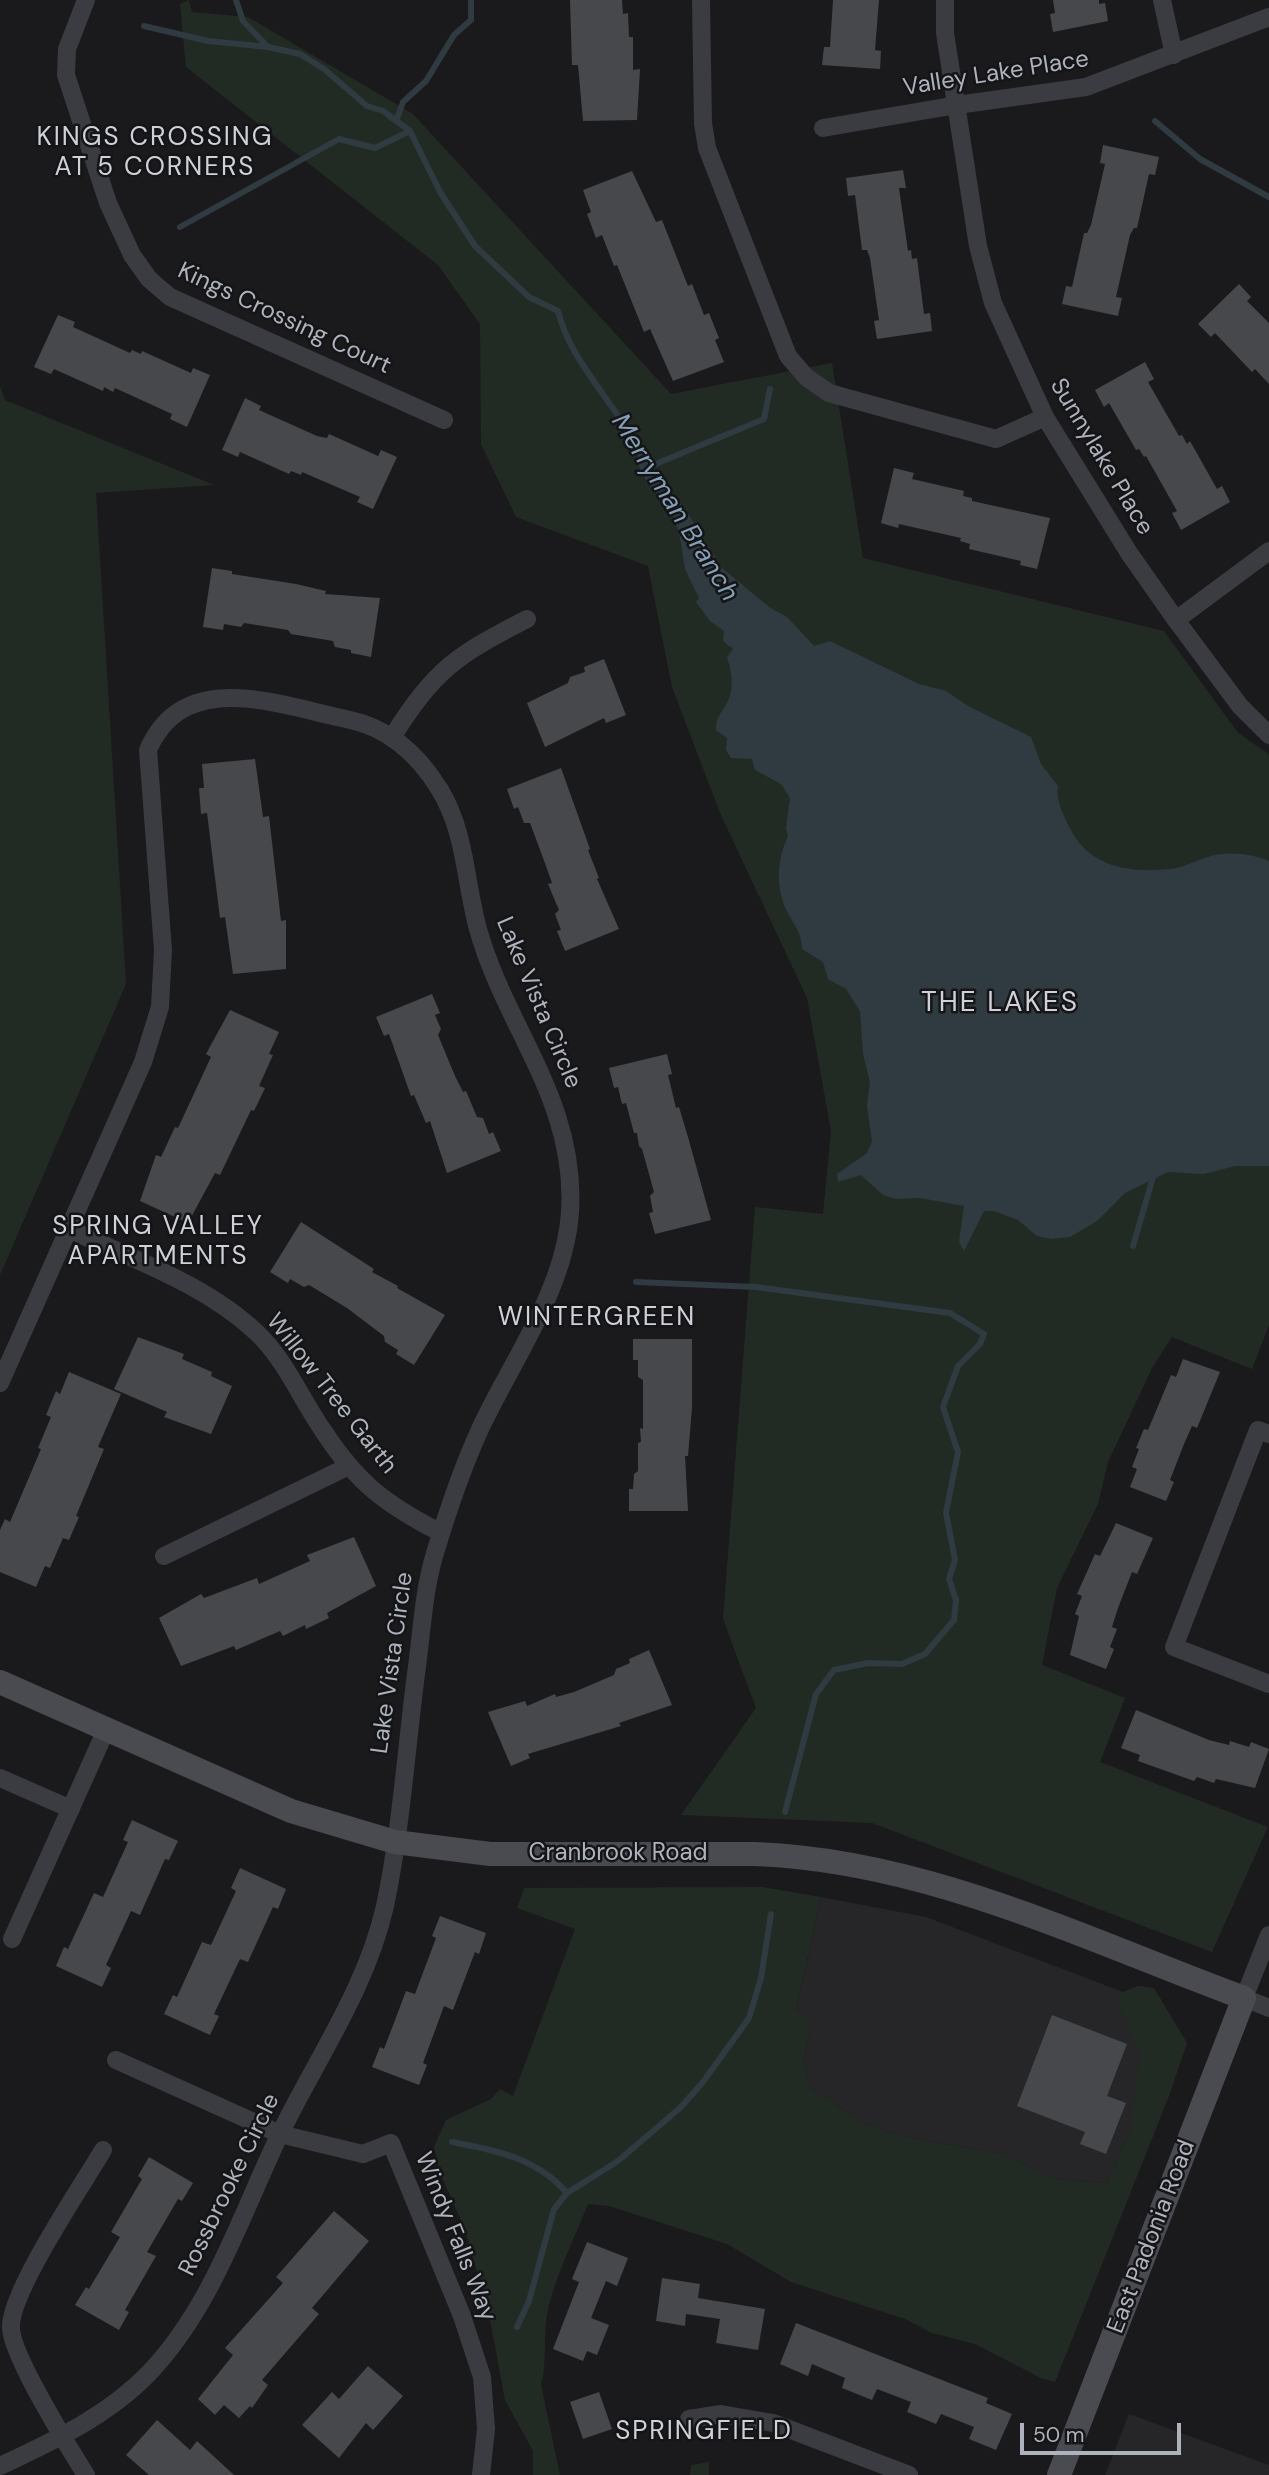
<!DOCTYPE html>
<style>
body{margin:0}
#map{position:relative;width:1269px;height:2475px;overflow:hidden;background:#1a1a1c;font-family:"DM Sans",sans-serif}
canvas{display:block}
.scale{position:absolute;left:1020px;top:2423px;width:161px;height:32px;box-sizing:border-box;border:4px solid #adb2bc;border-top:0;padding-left:9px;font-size:21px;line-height:24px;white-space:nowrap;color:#adb2bc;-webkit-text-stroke:5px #151517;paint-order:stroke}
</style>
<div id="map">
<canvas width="1269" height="2475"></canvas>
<div class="scale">50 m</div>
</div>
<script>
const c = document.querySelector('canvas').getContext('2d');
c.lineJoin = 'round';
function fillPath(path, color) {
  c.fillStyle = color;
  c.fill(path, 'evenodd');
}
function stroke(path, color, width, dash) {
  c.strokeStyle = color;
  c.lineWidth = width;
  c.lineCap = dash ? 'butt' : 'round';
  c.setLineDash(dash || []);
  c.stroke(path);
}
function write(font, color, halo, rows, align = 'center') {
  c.font = font + ' "DM Sans",sans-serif';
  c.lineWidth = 5;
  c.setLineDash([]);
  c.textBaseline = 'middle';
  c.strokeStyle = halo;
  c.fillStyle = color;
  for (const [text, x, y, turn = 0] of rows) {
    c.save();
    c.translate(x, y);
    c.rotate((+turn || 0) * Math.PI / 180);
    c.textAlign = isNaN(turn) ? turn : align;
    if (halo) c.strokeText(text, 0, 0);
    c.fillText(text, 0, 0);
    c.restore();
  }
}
fillPath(new Path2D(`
 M821,1897L926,1917L1123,1992L1116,1996L1141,2052L1139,2082L1131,2129L1107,2183L1056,2179L1001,2154L900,2136L861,2122L812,2089L803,2062L810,2033L796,2012Z
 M1129,2414L1269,2465V2475H1105Z`), '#262629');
fillPath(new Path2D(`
 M189,0L192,12L248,17L413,114L671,394L832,363L863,558L1164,631L1238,733L1269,754V1325L1252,1369L1172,1337L1152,1368L1108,1462L1098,1504L1057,1588L1042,1665L1125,1698L1100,1762L1268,1827L1212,1952L872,1823L681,1815L756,1708L723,1619L755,1207L823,1214L831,1131L807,998L720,813L672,687L648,566L516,517L481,444L480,324L438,265L186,67L180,4Z
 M0,386L5,400L214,485L96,493L126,984L0,1275Z
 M762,1887L821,1897L796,2011L809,2019L810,2033L803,2062L812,2089L861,2122L900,2136L1001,2154L1056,2179L1107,2183L1131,2129L1140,2052L1115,1995L1138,1986L1154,1988L1187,2043L1169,2096L1055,2382L1041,2378L975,2344L932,2333L905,2319L791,2282L727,2244L609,2206L588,2204C575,2236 558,2271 549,2305C542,2331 548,2359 541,2385L560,2475H533V2451L505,2400L489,2314L465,2229L441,2175L434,2147L446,2120L491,2099L500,2089L513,2096L575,1929L517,1908L524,1888Z
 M709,2462V2475H690L691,2465Z`), '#222b23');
fillPath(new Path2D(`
 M638,450L685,509L722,568L769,607L787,617L814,646L830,641L919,684L946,691L968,706L1031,737L1041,764L1058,786C1055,800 1065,819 1072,832C1092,868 1131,873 1170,869C1184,868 1198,859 1211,856C1230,851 1252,854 1269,861V1166H1235L1204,1174L1168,1172L1125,1193L1097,1221L1070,1237L1051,1239L1037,1236L1018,1220L994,1211H984L964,1251L959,1242L964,1206L920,1198L896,1199L883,1195L861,1175L838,1182L837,1174L867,1153L872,1141L867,1106L870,1082L863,1054L860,1011L846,989L828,979L823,962L802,949C802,934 795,926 788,913C775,889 777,859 788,836L786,828L790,798L781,784L755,770L752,759L731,758L726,750L727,738L716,730C716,718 720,714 726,705C735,690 732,672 727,657L733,649L723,641L724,631L710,621L696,602L699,598C695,588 685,573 684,563C682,548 679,525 671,511C659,491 634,477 638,450Z`), '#303a41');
stroke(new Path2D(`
 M236,0L243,21L268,47
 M144,26L208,41L268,47L300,54L324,69L367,106L383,111L410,131L440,192L475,246L529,297L558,311C571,365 619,405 641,456
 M396,121L403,102L426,81L454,35L471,20V0
 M1155,121L1200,159L1269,197
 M180,227L339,139L375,148L410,131
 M646,468L764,419L770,389
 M1133,1246L1154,1174
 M636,1282L756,1287L950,1313L984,1334L980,1344L958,1366L943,1407L958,1452L946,1513L955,1560L949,1579L956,1600L954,1620L925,1654L902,1664L868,1663L834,1670L816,1694L785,1812
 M452,2142C495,2150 537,2158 567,2193
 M517,2327L529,2301L554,2209L567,2193L618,2161L681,2107L703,2082L749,2018L761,1978L771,1914`), '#303a41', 6);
fillPath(new Path2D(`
 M570,0H622L623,14L628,13L629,37H633V70L640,69L637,120L583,121L578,65H572Z
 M833,0H879L875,50L881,51L880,69L822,65L824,47H830Z
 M1053,0H1099V4L1105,3L1108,21L1053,32L1050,14L1055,13Z
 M1103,145L1159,157L1155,175L1149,174L1137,228H1134L1130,235L1116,297L1122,298L1118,316L1062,304L1066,286L1072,287L1084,233H1087L1091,225L1105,164L1100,163Z
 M903,170L906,188H899L908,251L911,250L912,259L917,258L924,314L930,313L932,331L877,339L874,321L879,320L870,258L867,250H862L855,195L848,196L846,178Z
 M632,171L656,222L662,220L688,286L692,284L704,315L709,313L719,338L715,340L724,362L673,381L650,329L644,332L617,265L614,266L602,235L596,238L587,214L591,212L583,190Z
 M1239,284L1251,297L1247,301L1269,323V384L1255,369L1252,372L1215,333L1211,337L1198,324Z
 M58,315L75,322L73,327L130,353L132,350L141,354L142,351L191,373L193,368L210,375L187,427L170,419L172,414L115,388L113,392L104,387L103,391L54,369L51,374L34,367Z
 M1145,362L1154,379L1148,382L1179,436L1182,435L1187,444L1190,441L1217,489L1222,486L1230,502L1181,530L1172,513L1177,511L1146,456L1144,457L1139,449L1136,450L1109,403L1104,407L1095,390Z
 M245,398L261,406L259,410L317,436L327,438L329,434L378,456L381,450L397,457L373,509L357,502L360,497L302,472L301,475L291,471L289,474L240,452L238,457L222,450Z
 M894,468L914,473L912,479L964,491L963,496L972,498V501L1050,518L1037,569L1020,565L1021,561L969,549L970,544L960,541L961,538L899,524L898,528L881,523Z
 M212,568L232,571V574L296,584L326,591L325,594L380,598L371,657L351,653V650L335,647L333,641L291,634L288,630L244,623L241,627L224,624L223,630L203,627Z
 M604,659L626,715L606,723L604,718L545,747L527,703L568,683L570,677L585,672L584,667Z
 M255,759L263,817L269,816L281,921L286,920V969L233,974L225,917L220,918L207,813L201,814L199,788H204L202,764Z
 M561,768L590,849L588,850L599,878L597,879L619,929L565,951L557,931L561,930L555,914L559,910L548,884L552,883L546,866L530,823H524L518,807L514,809L507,789Z
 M432,994L440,1013L435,1015L441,1029L438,1035L455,1076L463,1092L466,1091L477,1117L483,1118L489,1134L493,1132L501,1151L447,1173L430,1121L426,1123L414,1095L411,1096L389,1034L384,1036L376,1017Z
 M230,1010L279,1032L269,1054L273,1055L259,1086L265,1088L254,1111L251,1110L220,1175L215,1173L188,1223L140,1201L156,1155L161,1157L175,1127L178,1128L211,1057L206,1054Z
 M667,1054L672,1074L668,1075L676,1108L679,1107L688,1137L711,1220L655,1234L649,1213L653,1212L650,1196L654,1192L642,1149L639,1146L637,1133H634L626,1103L622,1104L618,1087L614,1088L609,1068Z
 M301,1222L374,1269L372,1272L398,1286L397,1288L445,1315L414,1365L396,1354L398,1350L385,1342L384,1336L347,1308L309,1285L304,1287L290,1279L288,1283L270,1272Z
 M138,1337L184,1354L182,1359L212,1372L211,1376L232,1386L211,1434L164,1417L167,1412L114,1389Z
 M633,1339H692V1408L688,1456H685L688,1511H629V1489H633L634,1474L638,1471V1443L641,1442L640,1428L643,1429V1380L638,1377V1360H633Z
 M1183,1359L1220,1372L1197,1428L1192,1426L1184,1444L1170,1480L1174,1482L1166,1501L1130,1487L1137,1469L1132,1467L1139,1449L1136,1448L1144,1429L1148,1430L1171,1375L1176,1377Z
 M69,1372L121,1394L98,1447L104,1449L76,1516L79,1517L69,1540L63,1538L50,1568L45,1566L36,1587L0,1572V1530L5,1519L10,1522L41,1449L38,1448L51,1417L46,1415L56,1391L60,1394Z
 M1116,1523L1153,1538L1137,1574L1132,1572L1118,1608L1112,1627L1117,1629L1110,1647L1114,1649L1106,1669L1070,1655L1079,1616L1075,1614L1082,1596L1077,1594L1095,1554L1100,1556Z
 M354,1537L376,1586L327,1613L329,1618L306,1629L305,1625L283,1636L280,1631L236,1650L234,1646L181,1666L159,1618L201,1594L204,1598L257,1578L259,1584L310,1561L307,1555Z
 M649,1650L672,1705L619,1723L621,1726L528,1754L530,1758L511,1766L488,1712L525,1701L527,1706L555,1694L556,1697L574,1692L614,1675L616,1669L630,1663L629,1659Z
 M1136,1710L1209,1740L1229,1745L1230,1741L1249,1747L1251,1742L1269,1749L1255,1788L1216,1779L1214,1783L1197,1777L1194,1781L1138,1761L1140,1755L1121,1748Z
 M132,1820L178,1841L169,1860L165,1859L140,1915L131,1911L106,1965L111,1968L102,1987L56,1966L64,1947L68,1949L94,1893L103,1897L128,1842L123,1840Z
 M240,1868L286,1889L278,1909L273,1907L248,1962L240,1959L214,2014L219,2016L210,2035L164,2014L173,1995L177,1997L202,1942L211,1945L236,1891L231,1888Z
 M440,1916L486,1933L479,1954L475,1952L453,2010L444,2006L423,2063L427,2065L419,2085L372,2067L380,2047L384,2049L406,1991L415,1994L436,1938L432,1936Z
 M1052,2015L1127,2044L1107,2096L1126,2103L1106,2154L1080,2144L1085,2132L1017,2106Z
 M149,2157L193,2183L182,2201L178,2199L147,2252L156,2256L125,2310L129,2312L119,2330L75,2305L86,2287L89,2289L120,2237L111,2232L142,2179L138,2176Z
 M334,2211L369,2241L312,2308L319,2314L262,2380L268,2385L252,2408L250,2406L239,2418L224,2405L215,2415L198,2399L233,2355L225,2348L283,2283L276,2277Z
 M587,2242L628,2258L617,2286L606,2281L591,2318L609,2325L597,2355L587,2351L583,2361L553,2349L579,2282L572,2279Z
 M662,2278L700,2284L698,2298L765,2309L758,2350L716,2343L720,2319L686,2314L685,2326L656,2321Z
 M796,2323L988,2398L986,2403L1012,2414L996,2450L969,2439L974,2427L941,2414L936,2424L907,2412L911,2402L877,2389L872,2400L842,2388L845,2378L812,2364L808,2376L780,2364Z
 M368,2366L403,2396L373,2430L366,2423L339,2458L302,2425L332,2392L339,2399Z
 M599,2392L612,2429L583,2439L570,2402Z
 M157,2420L190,2450L197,2441L234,2475H149L126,2455Z`), '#47484c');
stroke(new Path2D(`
 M86,0L67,49L66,75L108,203L132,255L149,279L170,297L444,420
 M701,0L703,123L707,148L788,356L806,377L829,393L996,439L1045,417
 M945,0V33L978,246L993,303L1045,417L1129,553L1176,620L1240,706L1269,735
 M1162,0L1174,55
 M823,128L957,105L1086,87L1269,17
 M1176,620L1269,551
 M393,736C434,669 459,654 527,619
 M69,1229C132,1259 205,1284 256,1332C285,1359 300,1397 322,1429C357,1483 385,1504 441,1533
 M0,1383L143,1062L160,1007L163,950L148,750C184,667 278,705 346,719C388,727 418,754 440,790C466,833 465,882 478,929C506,1029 577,1101 570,1212C565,1289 513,1359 481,1427C462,1468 448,1510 435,1553C423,1593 422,1632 416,1674C406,1751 401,1830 385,1906C366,1990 315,2061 278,2138C240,2218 212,2306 150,2372C109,2415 54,2441 0,2466
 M1269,1434L1258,1430L1174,1647L1269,1684
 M164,1556L349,1466
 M0,1778L71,1809
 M1269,1935L1244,1998L1269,2008
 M12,1939L106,1730
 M116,2060L280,2134L363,2154L391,2143L462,2316L482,2377L486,2429L481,2475
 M689,2419L721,2414L773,2423L909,2475
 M86,2475C70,2450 11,2354 11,2328C9,2293 82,2186 103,2150`), '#3b3c41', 18);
stroke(new Path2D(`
 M0,1682L291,1811L395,1842L490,1854H755C926,1860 1087,1940 1244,1998L1059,2475`), '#494b51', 24);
write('24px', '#adb2bc', '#151517', [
 ["Valley Lake Place",996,74,-9],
 ["Kings Crossing Court",284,319,25],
 ["Sunnylake Place",1101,457,59],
 ["Lake Vista Circle",538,1003,67],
 ["Willow Tree Garth",331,1394,52],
 ["Lake Vista Circle",393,1663,-82],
 ["Cranbrook Road",618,1854],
 ["Rossbrooke Circle",230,2185,-64],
 ["Windy Falls Way",455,2237,68],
 ["East Padonia Road",1152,2237,-69]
]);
c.letterSpacing = '2px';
write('26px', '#ced1d8', '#151517', [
 ["KINGS CROSSING",155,138],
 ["AT 5 CORNERS",155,168],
 ["SPRING VALLEY",158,1227],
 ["APARTMENTS",158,1257],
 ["WINTERGREEN",597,1318],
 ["SPRINGFIELD",704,2432]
]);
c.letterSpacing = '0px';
write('italic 26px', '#85a0b6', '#151517', [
 ["Merryman Branch",674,508,58]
]);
c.letterSpacing = '2px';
write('28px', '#ced1d8', '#151517', [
 ["THE LAKES",1000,1004]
]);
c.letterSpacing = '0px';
</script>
